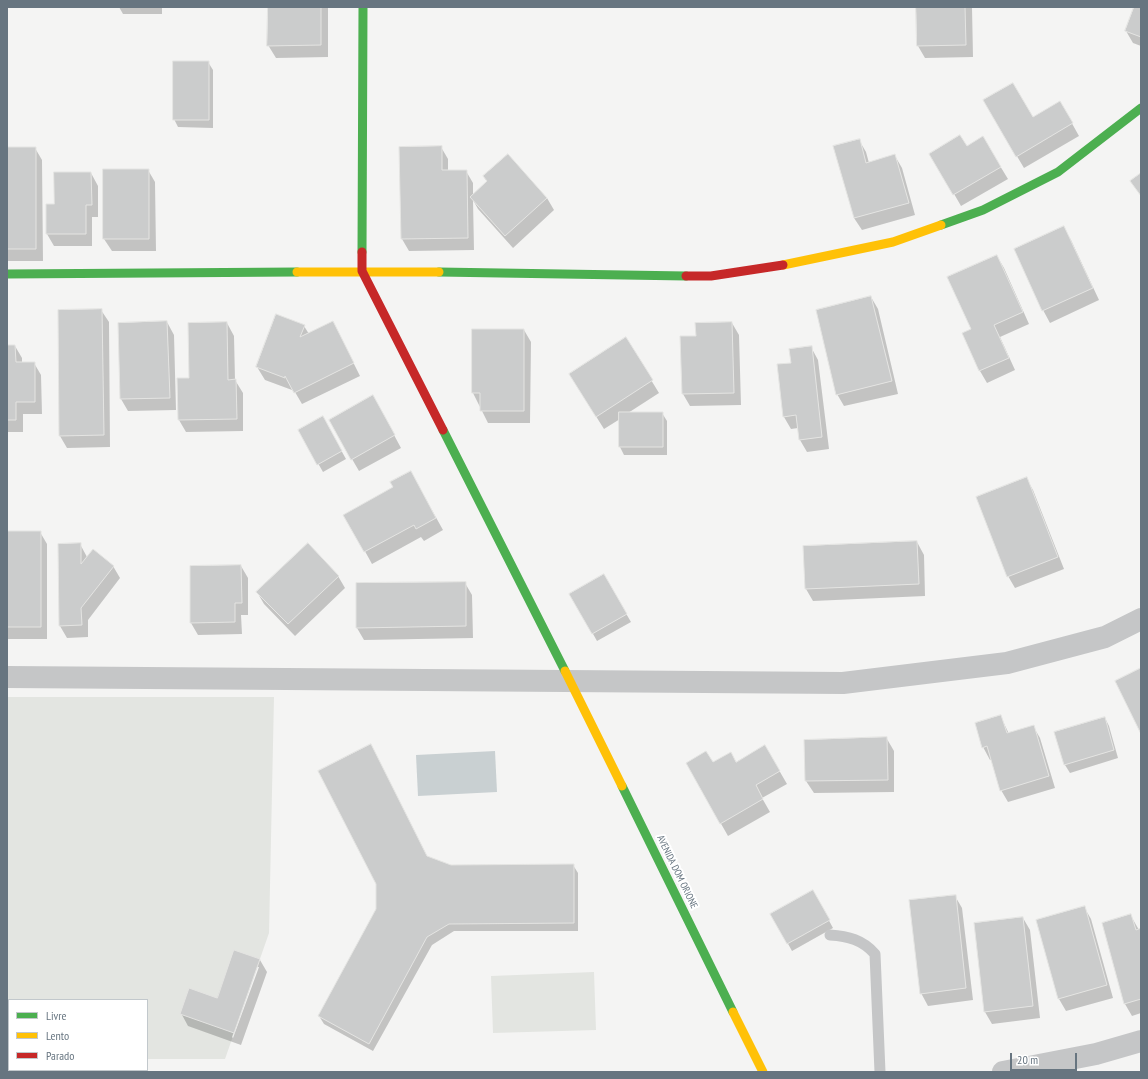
<!DOCTYPE html>
<style>
body{margin:0}
#map{position:relative;width:1148px;height:1079px;overflow:hidden;background:#f4f4f3;font-family:"PT Sans Narrow",sans-serif}
canvas{display:block}
.frame{position:absolute;inset:0;border:8px solid #677580;pointer-events:none}
.legend{position:absolute;left:8px;top:999px;width:140px;height:72px;box-sizing:border-box;background:#fff;border:1px solid #c2c8cc;margin:0;padding:5px 7px;list-style:none;font-size:12px;color:#677580}
.legend li{display:flex;align-items:center;gap:8px;height:20px}
.legend b{width:20px;border:1px solid #c2c8cc}
.scale{position:absolute;left:1010px;top:1053px;width:67px;height:18px;box-sizing:border-box;border:2px solid #677580;border-top:0;padding-left:5px;font-size:12px;line-height:14px;white-space:nowrap;color:#677580;-webkit-text-stroke:3px #fff;paint-order:stroke}
</style>
<div id="map">
<canvas width="1148" height="1079"></canvas>
<div class="frame"></div>
<ul class="legend">
<li><b style="height:5px;background:#4caf50"></b>Livre</li>
<li><b style="height:5px;background:#ffc107"></b>Lento</li>
<li><b style="height:5px;background:#c62828"></b>Parado</li>
</ul>
<div class="scale">20 m</div>
</div>
<script>
const c = document.querySelector('canvas').getContext('2d');
c.lineJoin = 'round';
function fillPath(path, color) {
  c.fillStyle = color;
  c.fill(path, 'evenodd');
}
function stroke(path, color, width, dash) {
  c.strokeStyle = color;
  c.lineWidth = width;
  c.lineCap = dash ? 'butt' : 'round';
  c.setLineDash(dash || []);
  c.stroke(path);
}
function write(font, color, halo, rows, align = 'center') {
  c.font = font + ' "PT Sans Narrow",sans-serif';
  c.lineWidth = 4;
  c.setLineDash([]);
  c.textBaseline = 'middle';
  c.strokeStyle = halo;
  c.fillStyle = color;
  for (const [text, x, y, turn = 0] of rows) {
    c.save();
    c.translate(x, y);
    c.rotate((+turn || 0) * Math.PI / 180);
    c.textAlign = isNaN(turn) ? turn : align;
    if (halo) c.strokeText(text, 0, 0);
    c.fillText(text, 0, 0);
    c.restore();
  }
}
fillPath(new Path2D(`
 M7,697H274L269,933L225,1059H147V1000H9V1057H7Z
 M594,972L596,1030L493,1033L491,976Z`), '#e3e5e1');
fillPath(new Path2D(`
 M495,751L497,792L418,796L416,755Z`), '#c9d0d2');
fillPath(new Path2D(`
 M119,7H162V14H123Z
 M269,7H328V57L276,58L268,45Z
 M644,7H680L645,8Z
 M917,7H972L973,57L925,58L918,46Z
 M1135,7H1141V46L1133,43L1126,31Z
 M208,62L213,70V128L178,127L174,119Z
 M984,101L1033,118L1060,102L1079,136L1024,168Z
 M983,138L1008,179L961,206L931,154L967,148Z
 M859,140L866,152L869,163L895,156L902,168L915,215L862,230L854,218L835,147Z
 M441,147L448,159V171H466L473,183V195L487,182L484,177L547,198L554,210L513,248L478,209L473,200L474,250L409,251L402,239Z
 M7,148H35L42,160L43,261H7Z
 M148,170L155,182L156,251H112L104,239Z
 M91,173L98,186V217H92V246H54L47,234L55,205Z
 M1064,228L1071,240L1099,300L1050,323L1043,310Z
 M997,256L1004,268L1029,324L1000,337L1015,370L987,383L980,371L963,334L972,330Z
 M871,297L878,309L898,394L844,406L837,394Z
 M101,310L109,322L110,447L67,448L60,436Z
 M167,322L174,335L176,410L128,411L121,399L119,324Z
 M227,323L234,336L235,380L243,393V431L186,432L179,420L190,379Z
 M732,323L739,335L741,405L690,406L683,394L681,337H697Z
 M304,326L309,334H339L360,376L302,404L292,387V390L265,380L257,367Z
 M524,330L531,342L530,423H488L473,393Z
 M626,339L659,393L628,413H662L667,421V455H624L620,447V419L604,429L570,375Z
 M7,346H15L22,358V363H34L41,375L42,414H23V432H7Z
 M811,347L818,360L829,449L807,452L800,440L798,428L791,429L784,417L792,364Z
 M380,409L401,448L359,471L352,459Z
 M323,418L346,459L323,472L299,430Z
 M1026,478L1033,490L1064,569L1015,588L1008,576Z
 M418,485L443,530L424,541L421,537L372,564L345,515Z
 M7,532H40L47,544V639H7Z
 M917,542L924,555L925,596L813,601L806,589Z
 M80,544L87,557L113,566L120,578L88,620V637L67,638L60,626Z
 M241,566L248,578V615H241L242,634L198,635L191,623Z
 M338,576L345,588L295,636L264,604L257,592Z
 M604,576L631,622L597,641L571,595Z
 M465,583L472,595L473,638L364,640L357,628Z
 M1001,717L1009,734L1033,726L1040,738L1055,788L1008,802L1001,790L992,759L990,760L983,747Z
 M1105,718L1109,726L1118,758L1070,773L1065,765Z
 M887,739L894,751V792L814,793L806,781L805,741Z
 M765,746L787,784L762,798L770,812L728,836L687,764L736,763Z
 M427,857L451,866L573,865L578,873V931H454L432,945L373,1051L324,1024L319,1016L377,909V883Z
 M813,891L833,928L792,951L772,915Z
 M955,896L962,908L973,1000L928,1006L921,993Z
 M1084,907L1091,919L1113,998L1066,1011L1059,999L1037,920Z
 M1131,916L1139,930L1141,929V1013L1132,1016L1125,1004L1103,924Z
 M1023,918L1030,930L1040,1018L992,1024L985,1012Z
 M260,960L267,972L241,1045L188,1026L181,1013L218,999ZM256,967H259L233,1038L232,1037Z`), '#0003');
const building = new Path2D(`
 M268,7H321V45L267,46Z
 M916,7H965L966,45L917,46Z
 M1134,7H1141V37L1125,31Z
 M173,61H209V120H173Z
 M1013,83L1033,117L1060,101L1073,123L1016,157L983,100Z
 M960,135L967,146L983,136L1001,167L953,195L929,154Z
 M860,139L866,163L895,154L909,203L854,218L833,146Z
 M442,146V170H467L468,238L401,239L399,147Z
 M7,147H36V249H7Z
 M508,154L547,198L505,236L470,197L487,181L483,176Z
 M103,169H149V239H103Z
 M54,172H91L92,205H86V234H46V204H54Z
 M1141,173V196L1130,181Z
 M1064,226L1093,288L1042,311L1014,249Z
 M997,255L1023,312L994,325L1009,358L979,371L962,333L971,329L947,277Z
 M871,296L892,381L836,395L816,310Z
 M102,309L104,435L59,436L58,310Z
 M276,314L305,325L300,337L333,321L354,363L294,393L285,376V378L256,367Z
 M167,321L170,398L120,399L118,323Z
 M227,322L228,380L236,379L237,419L178,420L177,378H189L188,323Z
 M732,322L734,393L682,394L680,336H696L695,323Z
 M472,329H524V411H480V393H472Z
 M626,337L653,380L596,417L569,374Z
 M7,345H15L16,362H35V402H16V420H7Z
 M812,346L822,437L799,440L796,415L783,417L777,364L791,363L789,349Z
 M373,395L395,435L351,460L329,420Z
 M619,412H663V447H619Z
 M323,416L342,451L317,465L298,430Z
 M411,471L436,518L416,529L414,525L364,552L343,515L393,487L390,482Z
 M1027,477L1058,557L1007,577L976,497Z
 M7,531H41V627H7Z
 M917,541L919,584L805,589L803,546Z
 M81,543V564L93,549L114,566L81,608L82,625L59,626L58,544Z
 M308,543L339,576L288,624L256,592Z
 M241,565L242,603H235V622L190,623V566Z
 M604,574L627,614L592,634L569,594Z
 M466,582V626L356,628V583Z
 M1141,668V734L1115,681Z
 M1001,715L1007,733L1034,725L1049,776L1000,791L987,746L982,748L975,723Z
 M1105,717L1114,750L1064,765L1054,732Z
 M887,737L888,780L805,781L804,740Z
 M371,744L427,856L451,865L574,864V923L449,924L427,937L369,1044L318,1016L376,909V884L318,771Z
 M765,745L780,771L756,785L763,799L720,824L686,763L706,751L713,762L731,752L736,762Z
 M813,890L830,920L787,944L770,914Z
 M956,895L966,988L920,994L909,900Z
 M1085,906L1107,985L1058,999L1036,920Z
 M1131,914L1136,930L1141,928V999L1124,1004L1102,923Z
 M1023,917L1033,1006L984,1012L974,923Z
 M234,950L260,959L234,1033L180,1014L189,988L217,998Z`);
fillPath(building, '#cbcccc');
stroke(building, '#e4e4e2', 1);
stroke(new Path2D(`
 M830,935C848,936 863,940 875,954L880,1072`), '#c5c6c7', 11);
stroke(new Path2D(`
 M7,677L843,683L1007,663L1105,637L1141,619
 M1003,1072L1096,1054L1141,1041`), '#c5c6c7', 22);
stroke(new Path2D(`
 M941,225L983,210L1058,172L1141,108
 M362,252L363,7
 M439,272L686,276
 M7,274L297,272
 M443,430L565,671
 M622,786L733,1012`), '#4caf50', 9);
stroke(new Path2D(`
 M783,265L893,242L941,225
 M297,272H439
 M565,671L622,786
 M733,1012L763,1072`), '#ffc107', 9);
stroke(new Path2D(`
 M362,252V271L443,430
 M686,276H711L783,265`), '#c62828', 9);
write('10px', '#677580', '#fff', [
 ["AVENIDA DOM ORIONE",677,872,64]
]);
</script>
